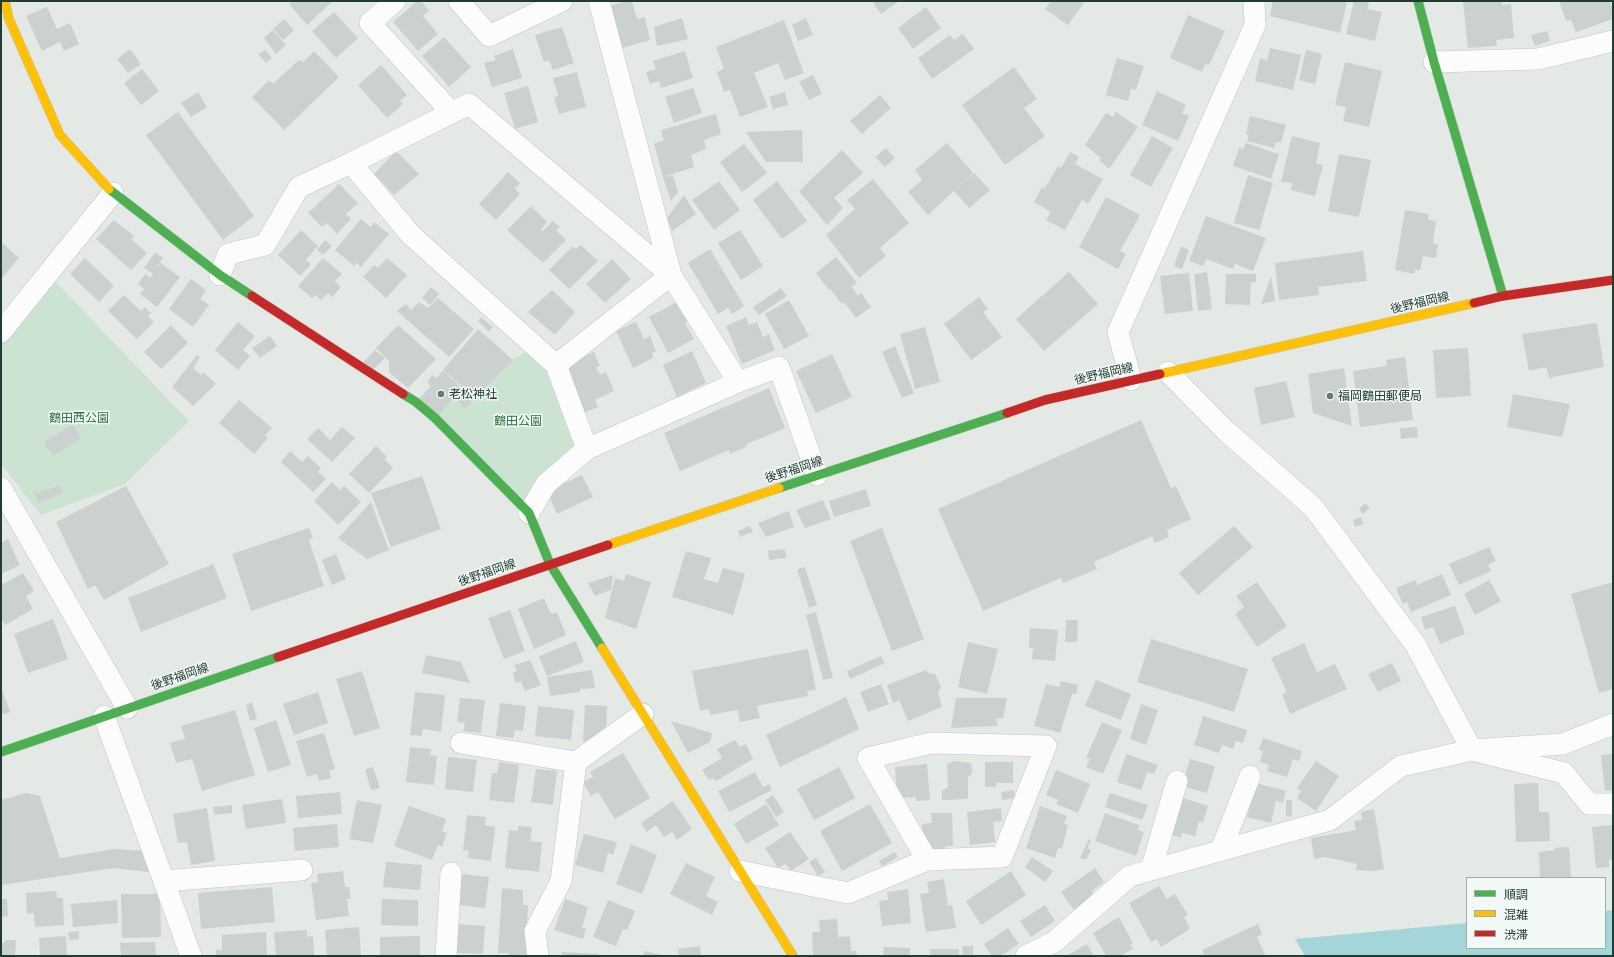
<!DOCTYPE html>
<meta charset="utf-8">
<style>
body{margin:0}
#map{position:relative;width:1614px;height:957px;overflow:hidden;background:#e4e9e6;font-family:"Work Sans","Noto Sans JP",sans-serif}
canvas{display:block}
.frame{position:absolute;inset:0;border:2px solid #213d33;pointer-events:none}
.legend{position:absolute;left:1466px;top:877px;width:140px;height:72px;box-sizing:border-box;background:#f2f8f5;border:1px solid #9eada7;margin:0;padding:5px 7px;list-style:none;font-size:12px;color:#213d33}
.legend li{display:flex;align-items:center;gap:8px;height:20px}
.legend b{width:20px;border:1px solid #9eada7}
</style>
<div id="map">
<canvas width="1614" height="957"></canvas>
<div class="frame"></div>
<ul class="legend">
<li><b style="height:5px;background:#4caf50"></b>順調</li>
<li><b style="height:5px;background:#ffc107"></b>混雑</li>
<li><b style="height:5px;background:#c62828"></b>渋滞</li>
</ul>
</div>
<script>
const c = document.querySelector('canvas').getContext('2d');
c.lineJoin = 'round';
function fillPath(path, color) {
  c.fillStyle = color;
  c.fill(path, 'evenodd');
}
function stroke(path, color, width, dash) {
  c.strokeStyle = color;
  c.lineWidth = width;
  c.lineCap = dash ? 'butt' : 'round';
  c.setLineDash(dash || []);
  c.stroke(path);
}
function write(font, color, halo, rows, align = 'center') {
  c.font = font + ' "Work Sans","Noto Sans JP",sans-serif';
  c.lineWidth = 3;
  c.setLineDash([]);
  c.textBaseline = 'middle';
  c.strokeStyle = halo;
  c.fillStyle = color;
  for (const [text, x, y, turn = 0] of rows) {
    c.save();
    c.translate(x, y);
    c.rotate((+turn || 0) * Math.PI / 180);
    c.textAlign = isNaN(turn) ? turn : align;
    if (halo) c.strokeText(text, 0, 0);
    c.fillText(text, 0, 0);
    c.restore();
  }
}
fillPath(new Path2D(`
 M48,274L189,421L125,484L41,515L1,464V332Z
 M536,346L587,449L529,513L438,416L462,388Z`), '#cde3d1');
fillPath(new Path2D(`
 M1613,910V956H1305L1295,939L1467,923V948H1605V911Z`), '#a4d5d8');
fillPath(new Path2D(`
 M292,1H333L307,25L289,4Z
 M417,1H421L429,11L423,16L438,34L418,51L393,22Z
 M626,1H632L637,19L645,17L650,40L619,49L607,7Z
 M872,1H899L881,14Z
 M1051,1H1085L1068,25L1045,9Z
 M1273,1H1347L1340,33L1270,16Z
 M1354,1H1369L1367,9L1382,12L1375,41L1346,34Z
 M1463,1H1502V5L1511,4L1514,38L1496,40L1497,46L1468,48Z
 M1559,1H1610L1613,9V19L1576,32L1571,20L1566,21Z
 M47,7L57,29L70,23L79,44L64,51L60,42L42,51L26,16Z
 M926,7L941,28L913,49L898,28Z
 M334,12L358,38L336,58L312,31Z
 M1188,15L1225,31L1209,65L1205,64L1202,72L1170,58Z
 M682,18L688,39L657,46L654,27Z
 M806,18L813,35L798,41L792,25Z
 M284,19L294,30L283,40L273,29Z
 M784,20L804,73L785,80L778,63L754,73L768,107L740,117L730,90L724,92L717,72L724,69L716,47Z
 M562,27L574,63L553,70L549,60L544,62L535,35Z
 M273,30L286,45L276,54L264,38Z
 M1547,31L1550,41L1535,46L1531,35Z
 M963,34L974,49L932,79L918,58L950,35L954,40Z
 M444,37L471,67L449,87L422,56Z
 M1270,48L1301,55L1293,90L1255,81L1260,58L1267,60Z
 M130,49L141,64L128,73L117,59Z
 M513,49L522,78L492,87L484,63L496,60L494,56Z
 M265,50L272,58L266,63L258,54Z
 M1306,50L1322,54L1315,84L1299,80Z
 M314,51L339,77L284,130L252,97L268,81L274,83L299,60L303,62Z
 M685,51L693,78L661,88L659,81L650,84L646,72L656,69L653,61Z
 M1117,58L1144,66L1136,90L1131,89L1128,101L1106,95Z
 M1345,62L1382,71L1369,127L1343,121L1346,107L1335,105Z
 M381,65L407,95L400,101L403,104L387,118L358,85Z
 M1014,67L1037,99L1024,108L1045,136L1005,165L962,105Z
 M142,69L159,91L141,105L124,83Z
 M577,72L586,107L559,114L554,97L558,96L553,78Z
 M813,75L822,94L809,100L799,82Z
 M528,86L538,122L515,129L504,93Z
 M693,88L702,113L674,123L665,97Z
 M1157,91L1186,105L1182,113L1189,116L1178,141L1142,125Z
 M198,92L207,107L191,117L181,103Z
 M785,92L788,105L773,109L769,97Z
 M880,95L891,108L862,134L850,121Z
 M178,112L254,216L223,240L146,135Z
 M1116,112L1138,127L1109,169L1099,160L1101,158L1085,145L1106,113L1113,117Z
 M716,114L721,134L704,140L706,149L691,155L694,167L663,177L654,144L664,140L661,130Z
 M1250,116L1286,125L1281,143L1276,142L1274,148L1247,141L1249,135L1246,134Z
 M802,130L803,162H766L746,132Z
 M1152,136L1173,148L1151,187L1130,175Z
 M1292,136L1320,143L1316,164L1323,165L1315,196L1291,190L1292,183L1281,182Z
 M947,143L973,173L928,215L908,192L922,180L915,170Z
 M1246,143L1279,154L1271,179L1233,166L1239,148L1243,149Z
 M744,144L767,173L742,192L720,162Z
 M886,148L895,158L885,167L875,157Z
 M842,150L863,173L834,198L843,208L827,225L799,191Z
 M396,151L419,174L394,195L374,174Z
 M1070,152L1079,157L1075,164L1103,179L1088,204L1082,200L1065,230L1046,220L1051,212L1034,202L1042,187L1045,188L1058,166L1061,168Z
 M1339,154L1371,160L1359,217L1328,211Z
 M508,172L520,183L515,189L520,194L496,220L479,204Z
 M974,173L990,190L969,208L954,191Z
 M673,175L678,192L671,201L663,177Z
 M1248,175L1273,183L1259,230L1234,223Z
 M873,179L909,223L880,248L886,256L859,278L826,235L855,209L847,200Z
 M719,181L740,210L714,230L692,200Z
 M777,181L807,221L782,239L753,200Z
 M339,184L358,203L346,214L351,219L337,234L327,223L322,227L308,213Z
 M684,195L696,214L672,231L667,218Z
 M1106,197L1140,215L1120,251L1126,254L1118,269L1079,247Z
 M531,206L547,222L541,230L543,231L553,221L560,227L556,230L566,240L543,263L507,230Z
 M1405,210L1429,214L1428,220L1436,221L1433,243L1438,244L1436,258L1423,256L1420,270H1415L1414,274L1395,270Z
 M1206,216L1266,238L1253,271L1235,264L1233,269L1206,259L1203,266L1189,261Z
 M361,219L371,227L374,222L389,234L361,267L357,263L354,266L335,250Z
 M114,220L134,236L131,239L147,253L131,270L96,239Z
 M301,230L318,246L306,260L311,264L300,276L278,255Z
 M740,230L763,266L741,280L718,243Z
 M325,240L332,246L323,255L317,250Z
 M1,242L19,258L1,279Z
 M581,245L598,261L569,289L549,270L573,246L576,249Z
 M1181,246L1189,250L1182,269L1174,266Z
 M710,249L744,306L732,314L728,308L718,314L688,263Z
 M1363,251L1367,281L1318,287L1319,295L1279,300L1275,263Z
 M155,252L163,258L155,270L161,263L180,277L157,307L140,294L144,289L138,284L145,274L150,278L153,274L144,268Z
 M836,257L857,283L852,287L858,296L861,293L871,307L856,318L844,302L842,304L830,289L829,290L816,273Z
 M85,258L114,286L99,302L70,274Z
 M323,258L342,274L335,281L341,287L332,297L328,293L321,300L315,295L312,298L298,286Z
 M387,258L407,275L386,298L363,277L374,265L378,268Z
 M612,259L631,279L605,303L586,284Z
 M1069,272L1098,304L1044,351L1016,319Z
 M1207,272L1212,309L1198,311L1194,274Z
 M1189,273L1193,311L1165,314L1160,276Z
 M1226,274H1256V282H1251L1250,305L1225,304Z
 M1271,276L1275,301L1261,304Z
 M191,279L206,290L200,299L209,305L193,327L169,309Z
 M431,287L439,294L430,305L422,298Z
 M781,288L787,296L759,315L753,307Z
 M552,290L575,312L555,335L528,312Z
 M124,295L141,311L145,307L151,313L148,316L154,322L137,339L108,311Z
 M979,297L988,309L983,312L1002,337L971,360L944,324Z
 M438,298L474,329L449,357L397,311L406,304L411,310L419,302L428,308Z
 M789,300L809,336L784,349L765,314Z
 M679,301L689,321L685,323L694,339L668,353L649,317Z
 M481,317L493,327L489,332L478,321Z
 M746,317L749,325L757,322L763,337L769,334L775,350L742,364L726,326Z
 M238,322L255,336L243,350L250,356L238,370L215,350Z
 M636,322L644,339L650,336L656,351L652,353L653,358L633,368L616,331Z
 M1597,323L1604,367L1549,378L1546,367L1529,371L1522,334Z
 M171,325L188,343L161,369L144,352Z
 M398,325L436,359L408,388L389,372V361L376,348Z
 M925,327L940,382L915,389L900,334Z
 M478,329L513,360L465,409L458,401L467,391L443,370Z
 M270,336L277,346L260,358L252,348Z
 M895,346L914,393L902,398L882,352Z
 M1468,348L1471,396L1436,398L1433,350Z
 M375,350L385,358L371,372L362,363Z
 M692,351L706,383L677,397L663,365Z
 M594,352L600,366L596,367L600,375L606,372L614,391L595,400L598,407L583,413L563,366Z
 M832,354L852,397L816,413L796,371Z
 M197,355L200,357L193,368L201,375L203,372L216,384L193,406L172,387Z
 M1405,357L1413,420L1360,427L1353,371L1387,366L1386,360Z
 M1344,368L1352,426L1313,413L1308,374Z
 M443,371L462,388L438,416L419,399L431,386L427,382L432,375L436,378Z
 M1286,381L1295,417L1261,425L1254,388Z
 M769,388L785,428L745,445L746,447L730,454L729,450L680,471L664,433Z
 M1513,394L1570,404L1562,437L1507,427Z
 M239,400L272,428L265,435L268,438L254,454L219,423Z
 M1141,420L1171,488L1176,486L1191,519L1167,530L1169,537L1155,543L1152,536L1094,562L1097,569L1063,583L1061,578L983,611L938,509Z
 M73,424L81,438L53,456L44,442Z
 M342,427L355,438L332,462L307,439L318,428L330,440Z
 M1417,427L1418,437L1401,439L1400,428Z
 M376,446L387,457L384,459L393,468L369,493L349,474Z
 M290,451L302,462L308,456L321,468L318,472L326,479L313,492L281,462Z
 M582,475L593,497L557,514L547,491Z
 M422,476L441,529L391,547L371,493Z
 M332,482L340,490L344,486L361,502L338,525L314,501Z
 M60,485L63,493L39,503L34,494Z
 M126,486L169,564L104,600L95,585L88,589L56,522Z
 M866,489L871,506L834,517L829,501Z
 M823,500L831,519L805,528L796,510Z
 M371,502L389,550L367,559L338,538Z
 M1365,503L1370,508L1363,514L1359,509Z
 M789,511L794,527L766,537L758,523Z
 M1361,517L1363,524L1355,527L1353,520Z
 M750,526L753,532L740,537L738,531Z
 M1234,526L1253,547L1198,595L1179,573Z
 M309,528L313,538L309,540L324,586L251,611L232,554Z
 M882,528L924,639L892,651L850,541Z
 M8,539L20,565L1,574V543Z
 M1489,547L1496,561L1488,565L1491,571L1459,585L1449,564Z
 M785,549L786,558L769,560L768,551Z
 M686,551L711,558L704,579L718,583L723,568L745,574L733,615L672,597Z
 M336,554L346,579L332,585L322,560Z
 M213,564L227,598L141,632L128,598Z
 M805,567L817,605L809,608L797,569Z
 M23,573L34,591L26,596L33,609L5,625L1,619V585Z
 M626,574L651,582L636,629L605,618L615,578L624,581Z
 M1442,574L1451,595L1411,612L1407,602L1403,604L1396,588L1415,580L1417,585Z
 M613,575L611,590L595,596L588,583Z
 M1489,580L1501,601L1475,615L1464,594Z
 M1257,582L1287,626L1257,647L1235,614L1244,607L1236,596Z
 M1613,582V689L1599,693L1571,594Z
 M544,598L551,614L557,612L566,635L534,649L518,609Z
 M1455,606L1465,634L1440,644L1433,627L1425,630L1421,617Z
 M510,610L525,651L504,659L488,618Z
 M816,612L833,678L823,680L806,615Z
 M53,619L68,659L28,673L14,634Z
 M1066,620H1078L1077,642H1065Z
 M1030,628L1058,630L1055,661L1032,659L1033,648H1029Z
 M1151,639L1248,669L1234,712L1137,682Z
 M576,641L584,662L547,676L539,656Z
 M968,642L998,649L987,694L958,687Z
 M1304,643L1317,672L1335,664L1347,689L1290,714L1282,694L1287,692L1271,658Z
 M808,649L816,690L807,691L808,696L757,706L760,718L740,722L738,710L711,715L709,709L700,711L692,671Z
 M426,655L461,662L470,683L422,673Z
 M881,656L885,663L850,679L847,671Z
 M530,660L541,685L525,691L521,681L516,683L513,673L517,671L514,665Z
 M1392,663L1401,681L1378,692L1368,674Z
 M592,670L595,688L580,689V692L550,696L547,677Z
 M926,670L928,673L935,674L941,687L938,692L942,707L908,721L899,700L893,703L887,685Z
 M362,671L380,728L354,736L336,679Z
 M1096,680L1131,694L1121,720L1085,706Z
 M1061,681L1078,685L1076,694H1072L1060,733L1034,726L1046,684L1059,687Z
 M881,684L889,704L868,712L860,692Z
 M1,687L10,712L1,715Z
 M318,692L328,723L294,735L283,704Z
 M415,692L445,695L441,732L423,729L422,736L410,735Z
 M846,697L859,729L780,767L766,735Z
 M460,698L485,700L481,733L463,731L465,723L457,722Z
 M956,698H1007L1003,718L996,719L998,726L951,728Z
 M252,702L257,719L250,721L246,705Z
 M500,703L526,706L523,731L515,730L513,738L496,736Z
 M1141,704L1158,710L1146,745L1130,739Z
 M585,705L607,706L606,736L595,735V741H583Z
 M538,706L574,710L571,740L535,736Z
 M235,710L255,775L202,791L192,759L176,763L170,743L185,739L181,726Z
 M1203,716L1247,730L1243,743L1236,741L1233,749L1222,745L1219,753L1194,745Z
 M276,720L291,765L268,772L254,728Z
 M671,721L712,733L710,742L688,753Z
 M1102,722L1122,730L1103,774L1086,767L1090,759L1086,758Z
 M324,733L335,769L329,771L331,778L319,781L317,774L307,777L296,741Z
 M1263,738L1302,751L1299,761L1293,759L1287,777L1267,771L1269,765L1260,762L1263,751L1259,750Z
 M735,740L740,747L746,744L753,759L716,781L713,778L709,780L702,770L722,758L717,749Z
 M410,747L431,749L430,755L437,756L434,785L406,782Z
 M623,753L650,798L615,819L598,792L591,796L583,782L593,777L590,772Z
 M1126,754L1158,765L1154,774L1147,772L1141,790L1117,782Z
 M1613,754V790L1605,791L1601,755Z
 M448,757L477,760L473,792L445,789Z
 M1190,759L1215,766L1207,793L1182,786Z
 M953,761L971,763L972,773L968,777V799L942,800V791L948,787L947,764Z
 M1316,761L1339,776L1316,811L1297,798L1301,791L1297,788Z
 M499,762L519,765L514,803L489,800L492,773H497Z
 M985,762H1013V783H996V787H985Z
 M927,764L930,800L916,801V797L897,798L895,767Z
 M373,767L380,788L371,790L365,769Z
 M839,767L855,798L814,820L797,789Z
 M536,769L557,771L553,805L531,802Z
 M1056,770L1090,784L1078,813L1056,804L1058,800L1046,795Z
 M755,772L763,787L769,784L772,790L729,812L718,791Z
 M1256,783L1286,791L1283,803L1276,801L1271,823L1247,817Z
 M1538,783L1539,812H1549L1550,841L1516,842L1514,784Z
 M1014,790L1015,798L1002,800L1001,792Z
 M340,792L342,814L298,818L296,796Z
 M26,793L40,796L60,858L114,849L146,851L155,873L114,868L1,885V800Z
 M1110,793L1148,805L1142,820L1105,807Z
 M773,795L784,812L776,817L765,800Z
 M1180,797L1208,806L1203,823L1199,821L1195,836L1182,833L1181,838L1169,834Z
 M282,799L286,823L246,829L242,805Z
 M357,800L382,805L373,843L349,839Z
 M1286,800H1292V817L1286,816Z
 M673,801L692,829L677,840L672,832L664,837L656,825L647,832L641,823Z
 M766,804L779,825L746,844L734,824Z
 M870,804L892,843L842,871L820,831Z
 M232,805V813L214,815L213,807Z
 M409,806L446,819L442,831L447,833L442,847L438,845L432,860L394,846Z
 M1040,806L1067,816L1064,824L1068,825L1062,849L1058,848L1055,858L1026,848Z
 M207,808L215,861L191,865L187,842L178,843L173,814Z
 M1001,808L1002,821L993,822L995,842L970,845L967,812Z
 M1374,809L1384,869L1374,871L1356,870L1357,864L1325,857L1314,859L1311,838L1356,830L1354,821L1362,820L1361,812Z
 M931,813H952L953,846H945V853L929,850L928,840H923L922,824L932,823Z
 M1105,813L1139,825L1138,830L1144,832L1136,856L1095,841Z
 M467,815L486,817L485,825L495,827L491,861L468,858L469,851L463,850Z
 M337,824L339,847L295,851L293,828Z
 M1613,825V859L1609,860V867L1596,868L1592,827Z
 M518,826L532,827L530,841L542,842L539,872L505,868L509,830L518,831Z
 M790,832L809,859L791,871L786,864L778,868L765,848Z
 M584,834L617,842L613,855L608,853L603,873L575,865Z
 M1089,839L1091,840L1087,849L1091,850L1086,860L1080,858Z
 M631,844L657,855L642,894L616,884Z
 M1569,847L1571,878H1540L1539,852L1555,850V848Z
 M895,852L898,857L882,866L879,861Z
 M1032,857L1053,871L1045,882L1025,867Z
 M816,858L825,872L818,876L809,862Z
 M386,862L422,865L420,890L383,887Z
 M686,863L715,877L706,896L718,902L712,915L670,894Z
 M1095,868L1104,882L1092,891L1095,896L1074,910L1061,892Z
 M343,871L345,887H349L351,899H347L349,916L316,920L311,883L318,882L317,874Z
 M1011,871L1026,895L981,925L966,901Z
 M462,874L489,877L485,908L459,905Z
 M944,879L948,906L952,905L956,928L926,932L920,894L929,893L927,882Z
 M1159,886L1167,899L1175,894L1188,915L1184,917L1190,929L1161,947L1157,939L1151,942L1129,903Z
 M272,887L275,922L201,929L198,893Z
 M502,888L523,890V905H528L526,956H508L509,953H498Z
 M908,889L911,923L882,926L879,901L888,900L887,892Z
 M56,891L57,898H63L64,925L35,927L34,913L27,914L26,893Z
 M121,894H160L161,937L122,938Z
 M1,899H7L8,916L1,917Z
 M382,899L418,900V926L381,925Z
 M565,899L588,907L582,927L586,929L583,939L554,930Z
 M117,900L118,923L73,927L71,904Z
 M608,900L635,911L627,930L623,929L616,946L593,937Z
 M1045,905L1055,921L1031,937L1020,921Z
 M1119,917L1133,943L1130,945L1133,949L1120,956H1106L1093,933Z
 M837,919L838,937L850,936L851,951H856L857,956H813L812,932H820L819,920Z
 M457,924L485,926L483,954L455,953Z
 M1258,924L1262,934L1257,937L1265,955L1205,956L1202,950Z
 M359,927L361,956H327L325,930Z
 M1008,928L1019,944L1001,956H992L984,944Z
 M307,930V937L313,936L314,956H276L274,932Z
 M79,931V939L69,940L68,932Z
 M266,932L267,956H216V950H222V935Z
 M66,936L67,956H40L39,938Z
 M420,936V956H380V937Z
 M5,940H16L15,956H1V943H5Z
 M155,942L156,956H121L120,943Z
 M1087,944L1094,956H1066Z
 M700,946L701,956H679L678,949Z
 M962,946H973V956H963Z
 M884,947L910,948V956H883Z
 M930,949H959V956H930Z
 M644,951L663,955V956H643Z
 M562,952L599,954V956H562Z`), '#cbd1ce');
const street = new Path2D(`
 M395,1L370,23L452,113
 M459,1L489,36L562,1
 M599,1L671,275L738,382
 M1434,62L1538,59L1613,41
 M351,163L411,235L556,365L587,449
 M220,275L228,254L265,245L299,187L351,163L469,104L671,275L556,365
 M1,332L113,193
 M1168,372L1225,430L1313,507L1415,644L1472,750L1564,773L1589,804H1613
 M1131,380L1118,332L1255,25L1254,1
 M1,488L127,708
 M529,513L546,484L587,449L738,382L779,367L817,475
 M104,716L191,956
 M461,743L576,762
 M1221,850L1250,776
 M1151,870L1177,781
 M740,871L848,893L927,860L1002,857L1046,746L931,743L868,758L927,860
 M164,881L302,870
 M446,956L451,873
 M538,956L535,931L561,881L576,762L643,714
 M1026,956L1054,942L1130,876L1330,820L1401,766L1472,750L1563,744L1613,724`);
const fast = new Path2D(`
 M1418,1L1434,62L1503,296
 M109,189L220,275L252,296
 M403,394L416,402L435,418L529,513L550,564L602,648
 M779,488L1007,413
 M1,752L278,657`);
const slow = new Path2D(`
 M5,1L9,19L60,135L109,189
 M1160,374L1474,303
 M608,545L779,488
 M602,648L793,956`);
const jam = new Path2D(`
 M252,296L403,394
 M1474,303L1503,296L1613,280
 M1007,413L1045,400L1160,374
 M278,657L608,545`);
stroke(street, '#c1c6c3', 22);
stroke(fast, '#bfc7c3', 10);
stroke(slow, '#bfc7c3', 10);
stroke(jam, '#bfc7c3', 10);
stroke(street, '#fbfcfb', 21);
stroke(fast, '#4caf50', 9);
stroke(slow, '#ffc107', 9);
stroke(jam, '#c62828', 9);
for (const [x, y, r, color] of [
 [441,394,4,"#657972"],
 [1330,396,4,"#657972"]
]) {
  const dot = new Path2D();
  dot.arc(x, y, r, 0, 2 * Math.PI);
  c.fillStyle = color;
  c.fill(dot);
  stroke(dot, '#f2f8f5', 1.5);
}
write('12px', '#213d33', '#f2f8f5', [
 ["後野福岡線",1420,303,-13],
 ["後野福岡線",1104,374,-13],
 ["後野福岡線",794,470,-18],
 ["後野福岡線",487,573,-19],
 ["後野福岡線",180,677,-19]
]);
write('12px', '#213d33', '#f2f8f5', [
 ["老松神社",449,394],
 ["福岡鶴田郵便局",1338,396]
], 'left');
write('12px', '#2b7541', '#f2f8f5', [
 ["鶴田西公園",79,418],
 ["鶴田公園",518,421]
]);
</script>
